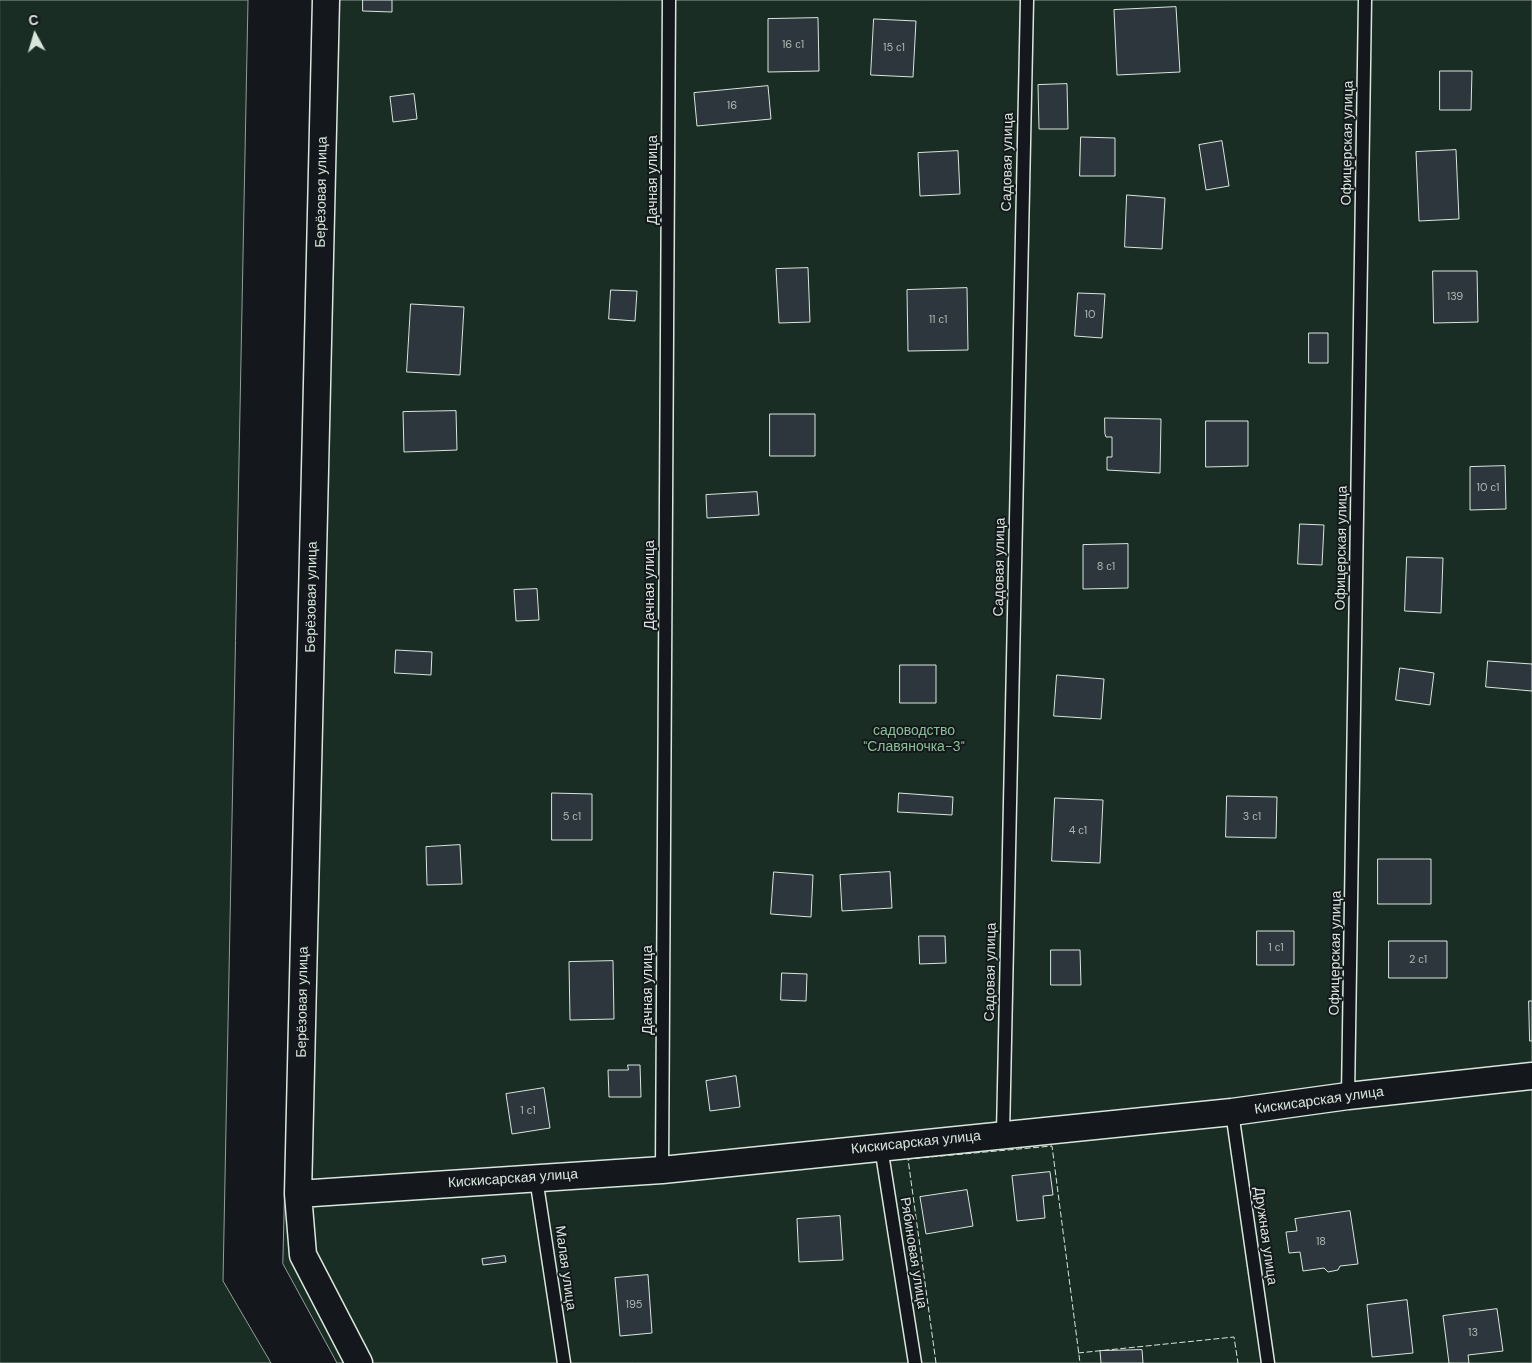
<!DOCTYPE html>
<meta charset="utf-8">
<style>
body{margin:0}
#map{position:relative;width:1532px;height:1363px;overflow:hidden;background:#14181c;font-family:"DM Sans",sans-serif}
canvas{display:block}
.north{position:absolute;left:10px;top:10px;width:50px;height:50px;-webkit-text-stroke:4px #14181c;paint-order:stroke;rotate:354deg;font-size:14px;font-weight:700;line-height:20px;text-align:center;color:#d8e6dc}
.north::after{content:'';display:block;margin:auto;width:18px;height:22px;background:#d8e6dc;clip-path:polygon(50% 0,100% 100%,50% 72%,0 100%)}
</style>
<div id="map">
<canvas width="1532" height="1363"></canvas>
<div class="north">С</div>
</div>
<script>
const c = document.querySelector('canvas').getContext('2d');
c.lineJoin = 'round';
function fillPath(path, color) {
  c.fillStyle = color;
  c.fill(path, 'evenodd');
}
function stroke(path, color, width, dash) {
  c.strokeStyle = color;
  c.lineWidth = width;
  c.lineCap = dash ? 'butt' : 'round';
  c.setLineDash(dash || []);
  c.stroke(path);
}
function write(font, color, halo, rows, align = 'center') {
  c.font = font + ' "DM Sans",sans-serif';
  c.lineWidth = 4;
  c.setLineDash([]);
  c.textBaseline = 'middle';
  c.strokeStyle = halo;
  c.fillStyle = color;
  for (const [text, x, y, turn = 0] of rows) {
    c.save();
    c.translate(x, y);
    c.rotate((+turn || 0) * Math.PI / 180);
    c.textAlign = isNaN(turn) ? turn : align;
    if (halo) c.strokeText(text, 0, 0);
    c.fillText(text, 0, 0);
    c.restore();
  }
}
const green = new Path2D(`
 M0,0H248L223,1281L271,1363H0Z
 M314,0H1532V1363H337L283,1264Z`);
fillPath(green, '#1a2d24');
stroke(green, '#939e99', 1);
const building = new Path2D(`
 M363,0H392V12L363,11Z
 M1176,7L1180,72L1117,75L1114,10Z
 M818,18L819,71L768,72V19Z
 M874,19L916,21L913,77L871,75Z
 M1440,71H1472L1471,110H1440Z
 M1067,84L1068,129H1039L1038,85Z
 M768,86L771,119L697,126L694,93Z
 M414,94L417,119L393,122L390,97Z
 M1081,137L1115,138V176H1080Z
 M1222,141L1229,186L1206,190L1199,145Z
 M1456,150L1459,219L1419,221L1416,152Z
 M958,151L960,194L920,196L918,153Z
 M1127,195L1165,198L1162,249L1125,247Z
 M808,268L810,322L779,323L776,269Z
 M1433,271H1477L1478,322L1434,323Z
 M967,288L968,350L908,351L907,290Z
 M611,290L637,291L635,321L609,319Z
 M1078,293L1105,294L1102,338L1075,336Z
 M411,304L464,307L460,375L407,372Z
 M1309,333H1328V363H1309Z
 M456,411L457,450L404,452L403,412Z
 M770,414H815V456H770Z
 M1105,418L1161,419L1160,473L1107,470V457H1112V437H1106L1105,434Z
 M1206,421H1248V466L1206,467Z
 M1505,466L1506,509L1470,510V467Z
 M757,492L759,515L707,518L706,495Z
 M1300,524L1324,525L1322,565L1298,564Z
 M1128,544V588L1083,589V545Z
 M1407,557L1443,558L1441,613L1405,611Z
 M537,589L539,620L516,621L514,590Z
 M396,650L432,652L431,675L395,673Z
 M1488,661L1532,664V691L1486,687Z
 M900,665H936V703H900Z
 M1400,668L1434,673L1430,705L1396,700Z
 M1057,675L1104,679L1101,719L1054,716Z
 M552,793L592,794V840H552Z
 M899,793L953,797L952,815L898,812Z
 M1227,796L1277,797L1276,838L1226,837Z
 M1055,798L1103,800L1100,863L1052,861Z
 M460,845L462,884L427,885L426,847Z
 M1378,859H1431V904H1378Z
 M774,872L813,875L811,917L771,914Z
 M890,872L892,908L842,911L840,875Z
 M1257,931H1294V965H1257Z
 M919,936H945L946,963L920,964Z
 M1389,941H1447V978H1389Z
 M1051,950H1080L1081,985H1051Z
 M613,961L614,1019L570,1020L569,962Z
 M782,973L807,974L806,1001L781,1000Z
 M1529,1001H1532V1041H1530Z
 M628,1065H640L641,1097H609L608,1070H628Z
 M736,1076L740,1107L710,1111L706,1081Z
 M544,1088L550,1128L512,1134L506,1094Z
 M1050,1172L1053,1195L1043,1196L1045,1218L1017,1221L1012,1176Z
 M967,1190L973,1226L926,1234L920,1197Z
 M1350,1211L1358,1264L1340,1266L1338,1270L1328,1272L1324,1268L1303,1271L1300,1252L1289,1253L1286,1232L1297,1231L1295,1219Z
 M840,1216L843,1260L799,1262L797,1219Z
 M505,1256L506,1262L483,1265L482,1259Z
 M648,1275L652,1333L620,1336L615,1278Z
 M1407,1300L1413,1353L1372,1357L1367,1305Z
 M1497,1309L1503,1351L1468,1355L1469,1363H1449L1443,1316Z
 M1142,1350L1143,1363H1101L1100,1351Z`);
fillPath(building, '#2c363c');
stroke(building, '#d8e6dc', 1);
const lane = new Path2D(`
 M1348,1096L1365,0
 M1232,1112L1268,1363
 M1003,1134L1027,0
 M881,1147L915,1363
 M662,1170L669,0
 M536,1178L564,1363`);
const street = new Path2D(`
 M326,0L298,1194L303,1255L359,1363
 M298,1194L662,1170L1232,1112L1348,1096L1532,1076`);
stroke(lane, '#d8e6dc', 15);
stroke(street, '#d8e6dc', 29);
stroke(lane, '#14181c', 12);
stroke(street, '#14181c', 26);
stroke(new Path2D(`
 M1078,1353L1234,1337L1238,1363
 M936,1363L908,1159L1052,1146L1080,1363`), '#d8e6dc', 1, [6, 2.5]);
write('11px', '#adbab4', null, [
 ["16 с1",793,45],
 ["15 с1",894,48],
 ["16",732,106],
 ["139",1455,297],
 ["10",1090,315],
 ["11 с1",938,320],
 ["10 с1",1488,488],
 ["8 с1",1106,567],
 ["5 с1",572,817],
 ["3 с1",1252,817],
 ["4 с1",1078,831],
 ["1 с1",1276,948],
 ["2 с1",1418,960],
 ["1 с1",528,1111],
 ["18",1321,1242],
 ["195",634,1305],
 ["13",1473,1333]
]);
write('14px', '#d8e6dc', '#14181c', [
 ["Офицерская улица",1348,143,-89],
 ["Садовая улица",1008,162,-89],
 ["Дачная улица",653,180,-90],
 ["Берёзовая улица",322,192,-89],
 ["Офицерская улица",1342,548,-89],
 ["Садовая улица",1000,567,-89],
 ["Дачная улица",650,585,-90],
 ["Берёзовая улица",312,597,-89],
 ["Офицерская улица",1336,953,-89],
 ["Садовая улица",991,972,-89],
 ["Дачная улица",648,990,-90],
 ["Берёзовая улица",303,1002,-89],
 ["Кискисарская улица",1319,1101,-8],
 ["Кискисарская улица",916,1143,-6],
 ["Кискисарская улица",513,1179,-4],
 ["Дружная улица",1265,1236,82],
 ["Рябиновая улица",913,1253,81],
 ["Малая улица",565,1268,82]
]);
write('14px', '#8ac095', '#14181c', [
 ["садоводство",914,731],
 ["\"Славяночка-3\"",914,747]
]);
</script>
